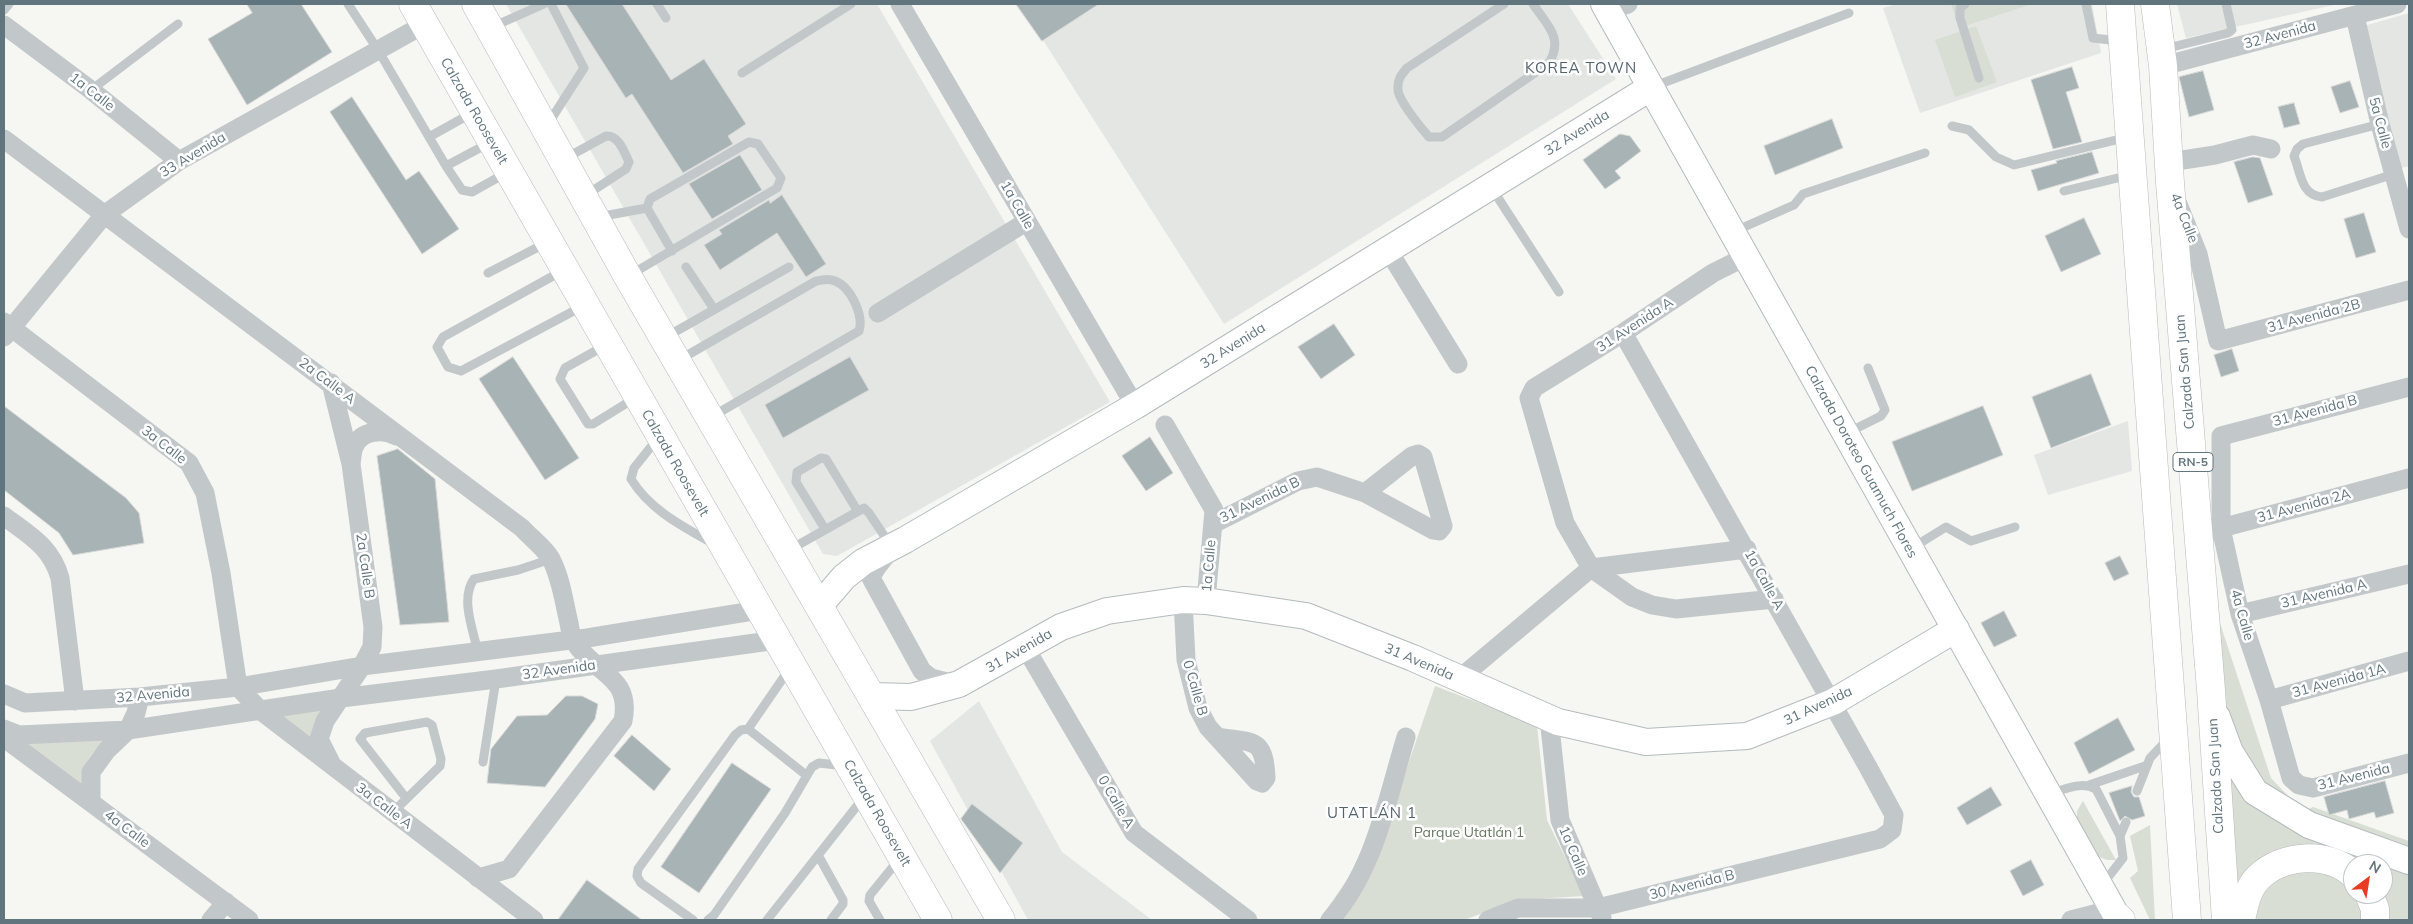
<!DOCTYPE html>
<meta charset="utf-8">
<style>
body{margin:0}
#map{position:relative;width:2413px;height:924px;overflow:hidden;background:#f6f6f3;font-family:Mulish,sans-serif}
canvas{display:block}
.frame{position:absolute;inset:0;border:5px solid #61757f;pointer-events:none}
.north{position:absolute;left:2343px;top:854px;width:50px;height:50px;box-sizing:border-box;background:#fff;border:1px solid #c0c8cc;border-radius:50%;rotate:31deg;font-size:14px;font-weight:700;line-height:20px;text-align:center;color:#61757f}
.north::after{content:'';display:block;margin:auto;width:18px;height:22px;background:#e63c24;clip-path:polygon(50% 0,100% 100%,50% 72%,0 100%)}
</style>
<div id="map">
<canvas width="2413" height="924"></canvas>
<div class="frame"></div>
<div class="north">N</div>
</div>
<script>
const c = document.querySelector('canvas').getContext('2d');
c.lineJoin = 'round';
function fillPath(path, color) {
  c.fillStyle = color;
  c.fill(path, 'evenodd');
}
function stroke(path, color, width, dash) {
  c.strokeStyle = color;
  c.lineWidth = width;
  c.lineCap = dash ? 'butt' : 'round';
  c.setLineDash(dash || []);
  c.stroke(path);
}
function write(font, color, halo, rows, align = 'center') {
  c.font = font + ' Mulish,sans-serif';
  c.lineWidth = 5;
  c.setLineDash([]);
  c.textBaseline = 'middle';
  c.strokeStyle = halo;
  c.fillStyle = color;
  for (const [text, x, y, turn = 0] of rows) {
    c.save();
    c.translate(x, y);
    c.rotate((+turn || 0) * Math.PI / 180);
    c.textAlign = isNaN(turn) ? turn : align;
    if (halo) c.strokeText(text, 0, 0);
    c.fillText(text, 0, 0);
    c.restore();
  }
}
fillPath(new Path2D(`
 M506,4H877L1110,402L837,556L823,554Z
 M1020,4H1568L1616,79L1224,324Z
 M1897,4H2092L2101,53L1920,113L1883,8Z
 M2177,4H2338L2186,38Z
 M2409,13V166L2393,170L2357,28Z
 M2128,421L2132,471L2048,495L2034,455Z
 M979,701L1062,852L1152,920H1028L930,741Z`), '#e4e6e4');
fillPath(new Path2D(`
 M1951,4H2032L1959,28Z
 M1976,26L1997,82L1955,97L1935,40Z
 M2214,605L2271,778L2292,800L2260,785L2238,749L2222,692Z
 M1435,686L1537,725L1547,820L1584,896L1518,900L1464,920H1319L1389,820Z
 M330,704L314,740L270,714Z
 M108,739C89,754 82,764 83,788L19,740Z
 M2226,768L2409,871V920H2386L2383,894V864H2354L2294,847L2272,851L2253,866L2236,887Z
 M2083,801L2116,860H2107L2097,856L2077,823V811Z
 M2313,807L2409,841V851L2301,813Z
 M2150,825L2155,920H2150L2130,878L2138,871L2130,836Z
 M2312,870C2341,879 2361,886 2363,920H2253C2261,884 2276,874 2312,870Z`), '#d8ded4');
const building = new Path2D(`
 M247,4H301L332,52L247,105L208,39L252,13Z
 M566,4H622L671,80L704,59L746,124L728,136L733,144L683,173L632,94L626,98Z
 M1016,4H1099L1042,41Z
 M2072,67L2079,88L2066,92L2082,142L2053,149L2031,80Z
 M2203,71L2214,110L2189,117L2179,77Z
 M2350,81L2359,107L2340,113L2331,87Z
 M352,97L406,180L419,171L459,229L422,254L330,112Z
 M2294,103L2300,124L2284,128L2278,107Z
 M1832,119L1843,148L1775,175L1764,146Z
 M1620,134L1630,136L1641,151L1615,171L1621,178L1605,189L1583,160Z
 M2092,152L2099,173L2038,191L2031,170L2057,163L2056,161Z
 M740,155L762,190L712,219L689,184Z
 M2253,157L2260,158L2273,195L2248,203L2234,162Z
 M782,195L826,264L806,277L777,233L720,270L704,245L722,234L719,230L769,200L770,203Z
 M2364,213L2376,252L2356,258L2344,219Z
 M2084,218L2101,254L2061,272L2045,236Z
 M1334,324L1355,355L1321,379L1298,347Z
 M2232,349L2239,371L2221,377L2214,355Z
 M513,357L579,458L545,480L479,379Z
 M850,357L869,390L783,438L765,405Z
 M2091,374L2111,425L2051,448L2032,397Z
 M4,406L126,498L139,513L144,543L73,555L59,533L4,490Z
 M1983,406L2003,455L1912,491L1892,442Z
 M1150,437L1173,473L1146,491L1122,456Z
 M398,449L435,479L449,622L400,625L377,456Z
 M2120,556L2129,574L2114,581L2105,563Z
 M2004,611L2017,636L1994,647L1981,623Z
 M566,696H582L598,704L595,719L545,787L487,783L491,749L517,716L547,715Z
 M2118,718L2135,750L2089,774L2074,743Z
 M632,735L671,769L654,791L614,756Z
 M732,763L771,789L699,893L661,867Z
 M2385,781L2394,813L2376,818L2374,812L2349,819L2347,810L2329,815L2324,797Z
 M2132,786L2131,792L2134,797H2139L2145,816L2132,820L2125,816L2120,821L2109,793Z
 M1991,787L2002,805L1967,825L1957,808Z
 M972,804L1023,843L1000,873L961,819Z
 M2031,860L2044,885L2023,896L2010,871Z
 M587,880L642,920H558Z`);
fillPath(building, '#a8b3b6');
stroke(building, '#d8d8d6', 1);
const secondary = new Path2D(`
 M1604,4L2119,920
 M819,606L844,577L863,562L905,540L1135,406L1650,88
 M871,696L911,697L959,684L1061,627L1107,611L1183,600L1206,601L1306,616L1413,658L1558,722L1646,742L1747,736L1833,702L1956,629
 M2217,717L2230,752L2255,792L2309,825L2409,861`);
const primary = new Path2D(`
 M2120,4L2187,920
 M2155,4L2163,66L2170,183L2211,690L2226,920
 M2118,917L2121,920`);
const highway = new Path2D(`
 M413,4L938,920
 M476,4L628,277L1001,920
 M2369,894L2375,909V920
 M2241,920C2244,906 2247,889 2258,878C2282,854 2328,851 2353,874`);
stroke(secondary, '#b4bbbe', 28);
stroke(primary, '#b5babd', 29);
stroke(highway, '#b5b9bc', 29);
stroke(new Path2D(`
 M348,4L378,50L446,166L462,190L472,192L506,173
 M657,4L666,18
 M1504,4L1407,68C1401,75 1397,80 1398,90C1399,101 1421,128 1429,137H1442L1549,63C1564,38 1547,25 1533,4
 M1965,4L1960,8V18L1979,78
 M2086,4L2093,38L2120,41
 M4,10L9,4
 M492,27L544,4
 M2164,49L2228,33L2232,30L2226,4
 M742,73L851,4
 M1652,87L1849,13
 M91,90L178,24
 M548,124L584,68L551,4
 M2380,124L2303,144L2297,149L2294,156C2301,174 2301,195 2322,197L2394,174
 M1952,126L1969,130L1996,157L2014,165L2128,137
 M429,137L472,113
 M566,158L606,136C619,135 624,152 629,162L626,169L586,195
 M446,166L489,143
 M1491,187L1559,292
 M2064,191L2130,175
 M598,217L647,208
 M1735,231L1794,205L1803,194L1925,153
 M686,267L714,309
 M562,271L443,337L437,347L448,367L461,371L583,306
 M488,273L546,243
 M630,275L777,188L781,178L758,144L749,142L650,199L647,208L672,251
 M666,337L789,267
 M606,345L565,368L560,379L588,424H593L635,398
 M679,360L816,281C823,280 828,278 835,281C851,287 864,316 859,331L713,416
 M1847,433L1881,416L1885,410L1868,368
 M658,438L634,468L631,479C650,510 682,526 712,543
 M825,529L796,482L797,472L821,458L826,459L857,510
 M1912,548L1946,527L1971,541L2015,527
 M789,550L864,508L869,513L891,546
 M478,652C473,630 460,598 474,579L518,570L551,559
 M748,729L806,775
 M483,762L496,679
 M2089,785L2145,766
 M2137,791L2150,758L2168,739
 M2052,793C2066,789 2082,781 2096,789L2120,836
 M393,812L440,766L441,759L432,725L427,722L365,733L360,739L406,798
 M818,855L843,900V904L831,920
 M2102,885L2123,858L2120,836L2126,822
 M693,920L641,883L637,876L638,869L735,735L741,730L748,729L790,668
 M708,920L714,915L785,813L812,767L819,763L845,766
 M767,920L864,797
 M880,920L869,901L870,895L900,858`), '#c2c7c9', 9);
stroke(new Path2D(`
 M900,4L1135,406
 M1608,11L1628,4
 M2355,16L2380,124L2409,229
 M4,25L91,90L179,161
 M2163,66L2397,4
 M4,139L522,528C531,538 545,548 551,559C561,578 564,602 569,623C570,629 571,636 574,641C595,675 632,675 623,721L509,869L478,878
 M2170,162L2215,155L2253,145L2271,149
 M2178,204L2198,254L2218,341L2409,290
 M1388,250L1458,364
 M1745,257L1713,273L1623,333L1534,388L1529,398L1565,523L1591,568L1632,597L1652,605L1676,609L1774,599
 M878,313L1026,222
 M4,322L189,463L205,493L221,573L238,687L261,711L534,920
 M4,337L104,215L179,161L425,24
 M2409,387L2221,436V528L2240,614L2269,700L2291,778L2299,785L2313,788L2409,763
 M1165,425L1214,510L1206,601
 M351,464C352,458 352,452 354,447C360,431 383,428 396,436
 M4,516C29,535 51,546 60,578L75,701
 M1213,524L1298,481L1317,477L1365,493L1433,530L1439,531L1443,526L1423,457L1418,454L1412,456L1365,493
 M2210,531L2409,478
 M889,551C883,561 875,567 871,578L922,671L931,678L955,684
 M1183,600L1186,660L1198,708L1208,727L1257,781L1262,783L1266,778C1264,737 1254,743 1218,737
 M2240,614L2409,574
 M1025,647L1134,833L1248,920
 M1459,679L1591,568L1747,549
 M4,694L25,703L140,697L238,687L362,666L587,638L759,610
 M2269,700L2409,661
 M1549,718L1560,820L1602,918
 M4,729L19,735L128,730L341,698L496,679L777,640
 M4,738L249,920
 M331,763L319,739L325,721L362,666L372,647L373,627L351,464L331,383
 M91,802V772L107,750L128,730L136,713L140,697
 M211,920L226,902
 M1330,920C1375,870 1387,799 1406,737
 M1488,920L1518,908H1598L1880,839L1892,830L1894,815L1868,767L1623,333
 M2071,920L2114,909`), '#c2c7c9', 19);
stroke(secondary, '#fff', 26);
stroke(primary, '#fff', 28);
stroke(highway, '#fff', 28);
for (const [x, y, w] of [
 [2193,462,40]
]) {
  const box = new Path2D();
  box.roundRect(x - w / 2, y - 9.5, w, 19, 4);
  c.fillStyle = '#fff';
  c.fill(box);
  stroke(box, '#61757f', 1);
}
write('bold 12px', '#61757f', null, [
 ["RN-5",2193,462]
]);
write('14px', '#61757f', '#fff', [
 ["32 Avenida",2280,35,-15],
 ["1a Calle",92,92,38],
 ["Calzada Roosevelt",474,111,60],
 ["5a Calle",2380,123,75],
 ["32 Avenida",1577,133,-32],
 ["33 Avenida",193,155,-31],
 ["1a Calle",1017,205,60],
 ["4a Calle",2184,218,68],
 ["31 Avenida 2B",2314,316,-15],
 ["31 Avenida A",1635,325,-33],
 ["32 Avenida",1233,346,-32],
 ["Calzada San Juan",2185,372,-95],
 ["2a Calle A",327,381,37],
 ["31 Avenida B",2315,411,-15],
 ["3a Calle",164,445,38],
 ["Calzada Doroteo Guamuch Flores",1861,462,61],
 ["Calzada Roosevelt",675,463,60],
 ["31 Avenida B",1260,500,-26],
 ["31 Avenida 2A",2304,506,-15],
 ["2a Calle B",365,566,82],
 ["1a Calle",1209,566,-85],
 ["1a Calle A",1764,580,61],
 ["31 Avenida A",2324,594,-13],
 ["4a Calle",2242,615,74],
 ["31 Avenida",1019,651,-30],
 ["31 Avenida",1419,662,23],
 ["32 Avenida",559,670,-8],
 ["31 Avenida 1A",2339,681,-15],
 ["0 Calle B",1195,688,74],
 ["32 Avenida",153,695,-5],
 ["31 Avenida",1818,706,-25],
 ["Calzada San Juan",2216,776,-93],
 ["31 Avenida",2354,777,-14],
 ["0 Calle A",1116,802,60],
 ["3a Calle A",384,806,37],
 ["Calzada Roosevelt",877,813,60],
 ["4a Calle",127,829,37],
 ["1a Calle",1573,851,67],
 ["30 Avenida B",1692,885,-14]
]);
write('14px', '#667760', '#fff', [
 ["Parque Utatlán 1",1469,833]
]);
c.letterSpacing = '1px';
write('15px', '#53626a', '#fff', [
 ["KOREA TOWN",1581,68],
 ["UTATLÁN 1",1372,813]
]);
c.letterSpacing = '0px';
</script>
